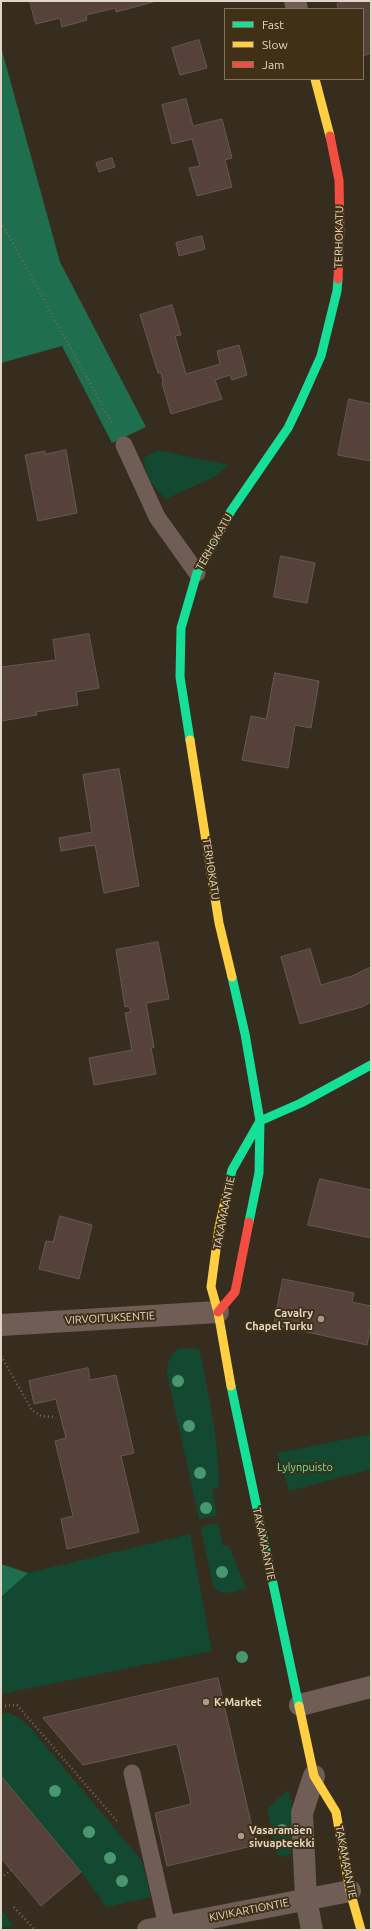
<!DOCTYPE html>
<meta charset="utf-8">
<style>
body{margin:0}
#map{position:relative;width:372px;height:1931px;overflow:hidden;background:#362d1f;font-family:Ubuntu,sans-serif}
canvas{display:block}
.frame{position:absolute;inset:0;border:2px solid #e0d6c6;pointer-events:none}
.legend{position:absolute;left:224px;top:8px;width:140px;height:72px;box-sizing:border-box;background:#403015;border:1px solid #80725c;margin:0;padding:5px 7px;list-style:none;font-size:12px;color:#e0d6c6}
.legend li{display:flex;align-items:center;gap:8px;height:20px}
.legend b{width:20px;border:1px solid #80725c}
</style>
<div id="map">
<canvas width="372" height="1931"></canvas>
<div class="frame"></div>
<ul class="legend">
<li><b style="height:5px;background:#16e098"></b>Fast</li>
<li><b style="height:5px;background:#ffcf43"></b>Slow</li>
<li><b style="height:5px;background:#f24e42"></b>Jam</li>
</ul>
</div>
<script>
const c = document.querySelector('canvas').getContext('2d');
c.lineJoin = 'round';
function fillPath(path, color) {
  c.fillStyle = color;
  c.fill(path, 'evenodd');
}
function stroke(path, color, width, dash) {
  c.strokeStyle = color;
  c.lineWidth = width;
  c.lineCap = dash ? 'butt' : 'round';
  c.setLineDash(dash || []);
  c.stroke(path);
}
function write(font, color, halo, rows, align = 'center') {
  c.font = font + ' Ubuntu,sans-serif';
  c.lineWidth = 4;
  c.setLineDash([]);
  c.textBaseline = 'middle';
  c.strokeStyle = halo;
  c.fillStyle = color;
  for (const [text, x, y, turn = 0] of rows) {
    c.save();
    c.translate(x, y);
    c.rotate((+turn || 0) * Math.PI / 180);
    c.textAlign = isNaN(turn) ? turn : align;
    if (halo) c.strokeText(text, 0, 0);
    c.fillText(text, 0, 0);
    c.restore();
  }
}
fillPath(new Path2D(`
 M158,450L229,465L216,476L166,499C154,488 144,476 144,458Z
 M181,1348L199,1349C209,1395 219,1441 219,1488L212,1489L217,1516L199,1519L167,1374C166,1364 171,1352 181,1348Z
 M371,1434V1469L289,1491L277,1453Z
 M218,1523L223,1546L229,1545L246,1589C234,1591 221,1598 213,1586L201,1529L203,1526Z
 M190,1534L212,1651L1,1694V1597L28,1573Z
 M9,1713L19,1718L28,1725L142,1861L151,1897L106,1907L81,1872L1,1776V1714Z
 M288,1790L292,1802L291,1854L281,1857L277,1854L267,1809Z
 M1,1909L13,1926L1,1928Z`), '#134831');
fillPath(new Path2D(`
 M1,47L60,262L146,427L112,443L62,346L1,363Z
 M1,1564L28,1573L1,1597Z`), '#1f6e4d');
const building = new Path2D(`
 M30,1H153V2L116,12L115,8L86,15L87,20L62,27L60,18L36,24Z
 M345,1H371V53L363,56V9H338L337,4Z
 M199,40L207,68L180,75L172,48Z
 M186,99L193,126L222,119L232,158L225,160L232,187L197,196L189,168L200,166L192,139L172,144L162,105Z
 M112,158L115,167L99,172L96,163Z
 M202,236L205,249L179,256L176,243Z
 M172,305L181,335L175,336L186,374L220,364L217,351L239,345L247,375L232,380L230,375L215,380L222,399L171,414L162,383L163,382L161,373H158L140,315Z
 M349,399L371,404V461L338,455Z
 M66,450L77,513L38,521L25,455L45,451V454Z
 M281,556L315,563L307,603L274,597Z
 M89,634L99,688L76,692L78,705L36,712L37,715L1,721V667L56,660L53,640Z
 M275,673L319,681L311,728L295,725L288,768L242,760L251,716L266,719Z
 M119,769L139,886L104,893L95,845L61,851L59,838L92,832L83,775Z
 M158,942L169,999L146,1003L154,1047L151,1048L156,1074L94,1085L89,1058L132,1050L125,1013L131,1012L129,1006L125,1007L116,950Z
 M310,949L321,985L352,976L371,967V1002L362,1007L300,1024L281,957Z
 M320,1179L371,1190V1238L308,1225Z
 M60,1216L92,1225L79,1279L39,1269L46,1241L53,1242Z
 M283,1279L354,1293L352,1302L371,1306V1325L367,1345L274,1325Z
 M88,1368L90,1380L116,1375L134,1453L121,1456L139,1532L67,1549L61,1519L73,1516L55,1441L66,1438L56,1399L34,1404L29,1381Z
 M218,1678L256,1845L167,1866L155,1813L191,1804L177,1744L83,1765L43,1718Z
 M1,1776L81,1872L41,1906L1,1858Z`);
fillPath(building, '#56413b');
stroke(building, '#655a53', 1);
stroke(new Path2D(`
 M1,222L113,425
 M1,1356L32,1410L41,1416L56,1417
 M1,1706L17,1705L117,1821
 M1,1878L11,1870
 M14,1907L34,1929`), '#766860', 2.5, [1, 3]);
stroke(new Path2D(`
 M124,445L157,517L197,573
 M132,1773L167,1926`), '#705d56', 17);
stroke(new Path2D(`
 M295,1L297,9
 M1,1325L218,1312
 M300,1705L371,1687
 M148,1930L350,1891
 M312,1930L306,1899L302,1813L314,1776`), '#705d56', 22);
stroke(new Path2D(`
 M190,740L180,677L181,628L197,573L231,511L288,428L300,403L321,356L337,291L338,279
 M232,977L245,1034L260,1121L259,1173L249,1222
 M229,1184L232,1170L260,1121L301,1103L371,1065
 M231,1386L299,1706`), '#16e098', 9);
stroke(new Path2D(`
 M315,79L330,136
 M190,740L219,923L232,977
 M229,1184L219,1227L211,1287L218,1312L231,1386
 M299,1706L314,1776L336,1812L350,1891L361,1930`), '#ffcf43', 9);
stroke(new Path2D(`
 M330,136L339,180L340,230L338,279
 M218,1312L235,1292L249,1222`), '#f24e42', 9);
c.fillStyle = '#48976f';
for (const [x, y] of [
 [178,1381],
 [189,1426],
 [200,1473],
 [206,1508],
 [222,1572],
 [242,1657],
 [55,1791],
 [282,1830],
 [89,1832],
 [110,1858],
 [122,1881]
]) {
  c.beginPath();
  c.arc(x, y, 6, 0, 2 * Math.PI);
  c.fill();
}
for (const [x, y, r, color] of [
 [321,1319,4,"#a49b8c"],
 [206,1702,4,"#a49b8c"],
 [241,1836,4,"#a49b8c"]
]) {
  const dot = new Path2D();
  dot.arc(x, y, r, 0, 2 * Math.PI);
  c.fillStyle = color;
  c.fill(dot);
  stroke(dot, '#403015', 1.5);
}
write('11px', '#e0d6c6', '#403015', [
 ["TERHOKATU",339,237,-89],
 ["TERHOKATU",214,542,-61],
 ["TERHOKATU",211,869,81],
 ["TAKAMAANTIE",224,1213,-79],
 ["VIRVOITUKSENTIE",110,1318,-3],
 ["TAKAMAANTIE",264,1544,78],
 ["TAKAMAANTIE",346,1862,79],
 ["KIVIKARTIONTIE",249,1910,-11]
]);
write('bold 11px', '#e0d6c6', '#403015', [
 ["Cavalry",313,1313,"right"],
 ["Chapel Turku",313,1326,"right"],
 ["K-Market",214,1702],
 ["Vasaramäen",249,1830],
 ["sivuapteekki",249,1843]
], 'left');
write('11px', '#56eeb0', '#403015', [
 ["Lylynpuisto",305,1467]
]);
</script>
